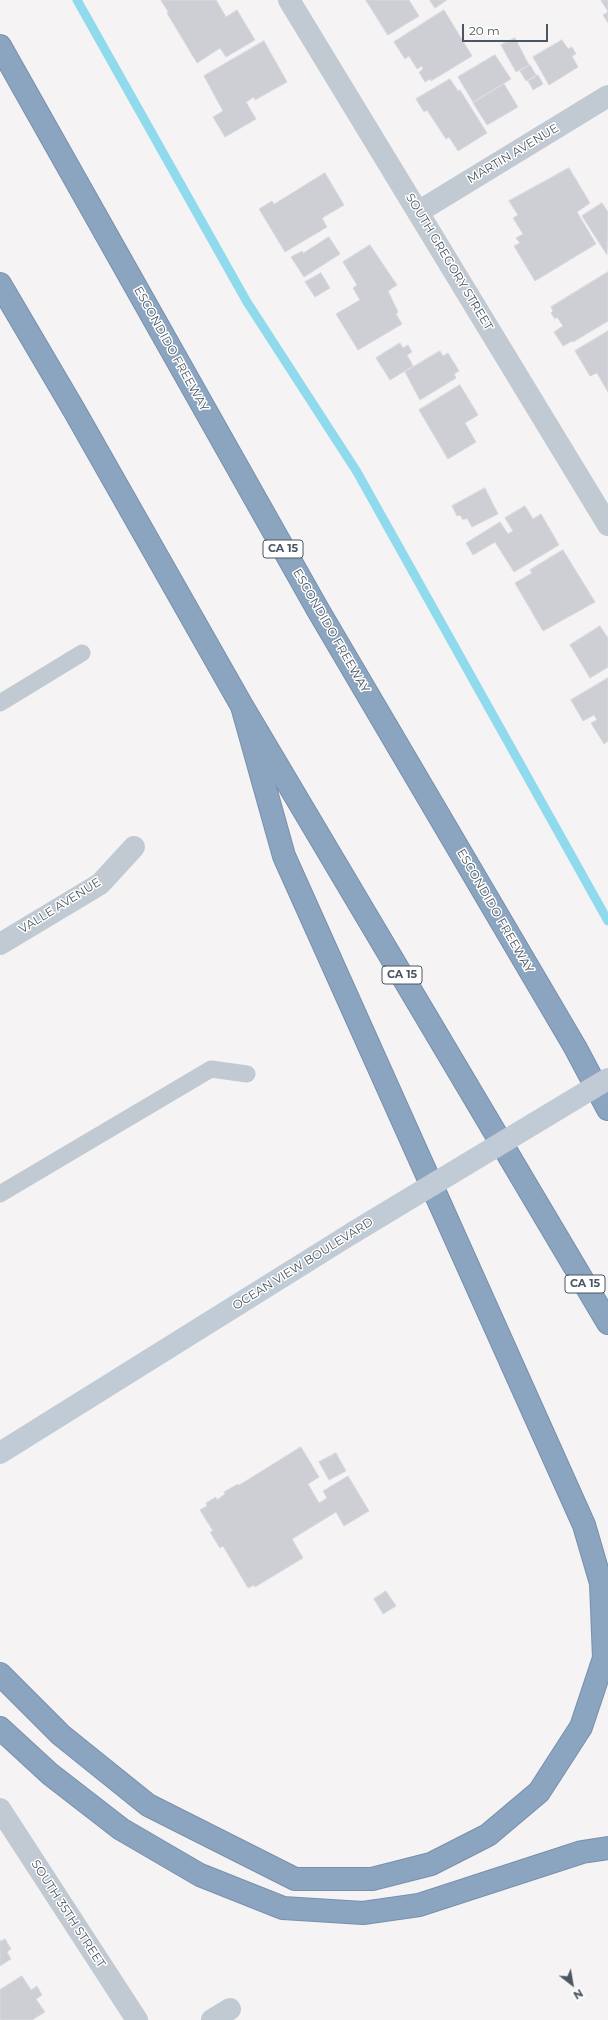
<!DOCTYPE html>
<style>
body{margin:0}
#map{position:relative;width:608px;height:2020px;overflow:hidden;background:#f5f3f3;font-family:Montserrat,sans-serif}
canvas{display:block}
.north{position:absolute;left:552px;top:1964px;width:40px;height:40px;-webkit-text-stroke:3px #fff;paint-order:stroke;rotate:149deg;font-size:11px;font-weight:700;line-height:16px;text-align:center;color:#4a5661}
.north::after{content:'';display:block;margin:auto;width:14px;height:18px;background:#4a5661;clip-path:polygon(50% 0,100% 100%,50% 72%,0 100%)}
.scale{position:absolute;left:462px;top:24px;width:86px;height:18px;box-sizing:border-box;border:2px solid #4a5661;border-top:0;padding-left:5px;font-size:12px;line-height:14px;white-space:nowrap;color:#4a5661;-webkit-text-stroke:3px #fff;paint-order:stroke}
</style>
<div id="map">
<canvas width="608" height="2020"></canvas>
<div class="north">N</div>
<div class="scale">20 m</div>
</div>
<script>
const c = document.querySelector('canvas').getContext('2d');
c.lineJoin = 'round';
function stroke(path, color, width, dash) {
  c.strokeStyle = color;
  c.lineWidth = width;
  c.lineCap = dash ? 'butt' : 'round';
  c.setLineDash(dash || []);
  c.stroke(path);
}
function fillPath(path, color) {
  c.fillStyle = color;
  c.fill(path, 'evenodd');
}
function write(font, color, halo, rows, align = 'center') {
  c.font = font + ' Montserrat,sans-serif';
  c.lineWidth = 3;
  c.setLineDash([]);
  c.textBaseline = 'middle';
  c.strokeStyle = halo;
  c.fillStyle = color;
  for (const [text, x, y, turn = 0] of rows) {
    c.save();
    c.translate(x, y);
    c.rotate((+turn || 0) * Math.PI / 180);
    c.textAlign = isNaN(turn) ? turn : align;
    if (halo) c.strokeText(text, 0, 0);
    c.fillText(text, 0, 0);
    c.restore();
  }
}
stroke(new Path2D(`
 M77,0L247,302L357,472L608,921`), '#90daee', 9);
const building = new Path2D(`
 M161,0H216L226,17L237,10L255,40L226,57L220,48L197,63L167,13L168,12Z
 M366,0H409L419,16L388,35Z
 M430,0H447L435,8Z
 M601,0H608V23L603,15L608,12Z
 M444,10L472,56L431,81L430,79L425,82L419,72L423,69L422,66L417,69L409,56L405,59L394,42Z
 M515,38L529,65L516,72L501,45Z
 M562,40L568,49L572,47L576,54L572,56L578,67L549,85L533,57Z
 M264,41L287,82L255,100L254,97L246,102L256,119L225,137L213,117L223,111L204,76Z
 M495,55L511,79L473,102L458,77Z
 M530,65L536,75L526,81L520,71Z
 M538,75L543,84L533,90L528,81Z
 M450,79L458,91L460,90L487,133L458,151L449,137L446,139L427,110L424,112L416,99Z
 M504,84L518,107L487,125L473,103Z
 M569,168L590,203L577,212L596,244L535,281L514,246L520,243L516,238L523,234L513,218L518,215L509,201Z
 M325,173L344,205L322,218L327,227L285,252L259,209L272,201L274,204Z
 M602,203L608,212L607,255L582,216Z
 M329,237L340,254L304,277L291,257L302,251L303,253Z
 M370,245L397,285L388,291L398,312L396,314L402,324L358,350L336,314L360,300L353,288L357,285L343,262Z
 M608,272V321L573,342L572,341L563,346L554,332L563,326L557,317L555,319L551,313L553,311L551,307Z
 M321,273L330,288L315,297L305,282Z
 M608,331V392L597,373L590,376L575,351Z
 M400,343L403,348L408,345L412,352L407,355L413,366L390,380L376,358Z
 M440,351L443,356L448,353L459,371L454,374L456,378L420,400L405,372Z
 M460,385L478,415L465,423L476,442L448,459L419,410Z
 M485,488L498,514L472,527L467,518L463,520L460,515L457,516L452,506Z
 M525,506L533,519L541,514L559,545L514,572L495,542L473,555L466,543L500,522L508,534L513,531L505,518Z
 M563,550L595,602L543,631L515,583L532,573L530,570Z
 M600,626L608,638V667L590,678L570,645Z
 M608,678V741L604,744L591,723L597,720L594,715L583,721L571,700Z
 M301,1447L319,1477L308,1484L319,1503L327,1498L323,1491L348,1476L369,1511L344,1526L336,1512L292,1539L303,1558L255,1587L254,1585L248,1588L223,1546L220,1548L210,1532L213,1531L200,1510L207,1506L206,1503L216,1497L217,1500L225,1494L224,1492L238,1484L239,1485Z
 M336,1453L346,1471L329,1480L319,1462Z
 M386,1591L396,1606L383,1614L374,1599Z
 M5,1939L11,1949L7,1952L11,1959L0,1966V1940L1,1941Z
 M22,1976L31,1990L37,1986L42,1995L36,1999L45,2012L32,2020H0V1990Z`);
fillPath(building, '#cdcfd5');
stroke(building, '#d7d9de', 1);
const motorway = new Path2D(`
 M0,46L318,610L575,1047L608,1109
 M0,284L74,410L242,706L608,1323
 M0,1674L61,1735L148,1805L295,1879H372L431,1864L488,1835L539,1792L581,1727L604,1658L601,1583L584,1525L284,856L242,706
 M0,1728L50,1774L121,1829L200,1875L283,1908L363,1913L419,1905L582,1852L608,1848`);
stroke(motorway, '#7690ad', 24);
stroke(new Path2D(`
 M0,703L82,653
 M0,1194L211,1069L247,1074`), '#c1cad2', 17);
stroke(new Path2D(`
 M289,0L608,525
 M418,212L608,96
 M0,944L100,884L134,847
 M0,1809L137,2020
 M212,2020L230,2009`), '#c1cad2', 22);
stroke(new Path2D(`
 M0,1453L354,1232`), '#c1cbd6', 22);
stroke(motorway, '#8ba5c1', 22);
stroke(new Path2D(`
 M354,1232L608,1079`), '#c1cbd6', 22);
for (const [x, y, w] of [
 [283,549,40],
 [402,975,40],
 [585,1284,40]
]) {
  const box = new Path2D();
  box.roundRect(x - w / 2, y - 9, w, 18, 3);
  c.fillStyle = '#fff';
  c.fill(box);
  stroke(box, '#4a5661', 1);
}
write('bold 11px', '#4a5661', null, [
 ["CA 15",283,549],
 ["CA 15",402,975],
 ["CA 15",585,1284]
]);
write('12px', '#4a5661', '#fff', [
 ["MARTIN AVENUE",513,154,-31],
 ["SOUTH GREGORY STREET",449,262,59],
 ["ESCONDIDO FREEWAY",171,349,61],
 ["ESCONDIDO FREEWAY",331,631,60],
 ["VALLE AVENUE",60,906,-32],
 ["ESCONDIDO FREEWAY",495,911,60],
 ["OCEAN VIEW BOULEVARD",303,1264,-32],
 ["SOUTH 35TH STREET",68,1914,57]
]);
</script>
